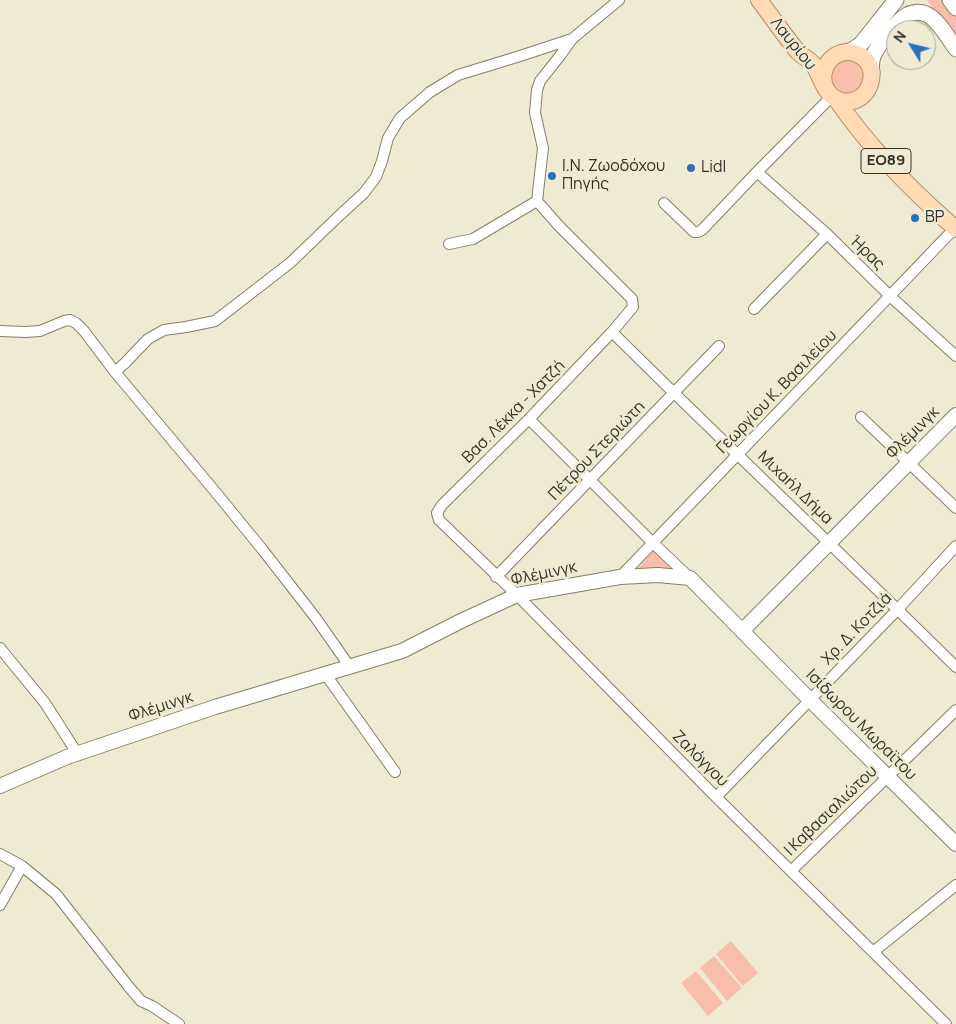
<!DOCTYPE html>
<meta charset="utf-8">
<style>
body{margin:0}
#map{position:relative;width:956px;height:1024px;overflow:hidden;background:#efebd2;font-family:Manrope,sans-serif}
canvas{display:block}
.north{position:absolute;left:886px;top:20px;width:50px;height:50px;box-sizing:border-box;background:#efebd2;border:1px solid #a3a08e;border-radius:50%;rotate:306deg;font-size:14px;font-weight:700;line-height:20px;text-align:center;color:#323027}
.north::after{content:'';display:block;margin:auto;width:18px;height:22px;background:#2a6fc0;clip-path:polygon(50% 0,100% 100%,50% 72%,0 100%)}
</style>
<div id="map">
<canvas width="956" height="1024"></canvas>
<div class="north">N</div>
</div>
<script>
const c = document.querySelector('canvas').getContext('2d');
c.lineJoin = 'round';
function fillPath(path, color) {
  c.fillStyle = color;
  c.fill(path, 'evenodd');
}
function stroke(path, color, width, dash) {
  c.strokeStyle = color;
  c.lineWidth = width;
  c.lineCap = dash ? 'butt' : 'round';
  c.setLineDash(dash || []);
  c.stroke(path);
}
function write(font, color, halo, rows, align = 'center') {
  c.font = font + ' Manrope,sans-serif';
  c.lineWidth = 5;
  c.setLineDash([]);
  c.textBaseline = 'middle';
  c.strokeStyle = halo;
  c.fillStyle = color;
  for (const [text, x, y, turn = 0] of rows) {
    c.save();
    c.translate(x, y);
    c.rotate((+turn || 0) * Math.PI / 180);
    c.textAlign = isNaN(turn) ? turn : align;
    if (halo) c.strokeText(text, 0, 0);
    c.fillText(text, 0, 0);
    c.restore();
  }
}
fillPath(new Path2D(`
 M927,0H945L956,14V38Z
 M842,57L861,62L867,81L854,96L835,94L828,71Z
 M654,551L676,572H635L652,552Z
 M731,941L758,973L743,986L716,954Z
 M714,956L742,988L727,1001L700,968Z
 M696,971L723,1003L708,1016L681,983Z`), '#f9bdac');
const minor = new Path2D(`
 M572,39L559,57L540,81L537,90L535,113L543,148L537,201L559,226L632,299L633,307L612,332L529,419L442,505L437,513L439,520L517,595L716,797L946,1024
 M757,172L827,234L890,296L956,356
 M664,203L694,232H698L702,230L757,172L832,96
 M449,244L473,239L537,201
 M754,309L827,234
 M0,331L25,332L40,331L64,321L70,320L76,323L84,331L115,372L213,489L262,549L315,617L350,667
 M612,332C726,445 842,554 956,667
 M115,372L125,363L148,339L164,330L186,327L215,321L290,263L341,214L364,193L376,177L382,161L388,138L400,118L430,92L458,75L520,56L572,39L619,0
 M861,417L956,508
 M529,419L653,543L690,578
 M496,577L719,346
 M620,577L955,228
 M0,648L45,703L77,753
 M326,675L395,772
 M716,797L898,609L956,546
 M0,854L22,866L56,894L129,987L141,1001L152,1006L179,1024
 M791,871L956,710
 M0,905L22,866
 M873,952L956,885`);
const tertiary = new Path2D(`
 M742,631L956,415
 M0,786L67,757L215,707L402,651L461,621L517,595L620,577L658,575L690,578L810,700L956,844`);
const secondary = new Path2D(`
 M950,0L956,8
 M843,53L852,50L861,44L896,0
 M872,73C871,66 871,60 874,54C878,45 899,19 907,15C913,12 919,11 926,14C937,18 949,39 956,49`);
const primary = new Path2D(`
 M759,0C772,17 784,35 798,52C802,56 809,59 813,64C822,77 824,97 842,101C870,107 884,65 857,54C835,45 816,69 826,89
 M836,99C869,147 912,191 956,229`);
stroke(minor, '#837f69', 12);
stroke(tertiary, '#837f69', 16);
stroke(secondary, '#837f69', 17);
stroke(primary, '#b68e63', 18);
stroke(minor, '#fff', 10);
stroke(tertiary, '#fff', 14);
stroke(secondary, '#fff', 15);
stroke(primary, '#fedab5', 16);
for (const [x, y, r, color] of [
 [691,168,5,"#2a6fc0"],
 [552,176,5,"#2a6fc0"],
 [915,218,5,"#2a6fc0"]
]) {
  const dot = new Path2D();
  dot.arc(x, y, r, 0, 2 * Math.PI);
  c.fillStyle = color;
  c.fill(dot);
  stroke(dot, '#efebd2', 2);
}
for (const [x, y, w] of [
 [886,161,50]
]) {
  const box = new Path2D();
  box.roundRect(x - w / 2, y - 12.5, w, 25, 4);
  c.fillStyle = '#efebd2';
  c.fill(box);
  stroke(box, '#323027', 1);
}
write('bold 15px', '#323027', null, [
 ["ΕΟ89",886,161]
]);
write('16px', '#323027', '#efebd2', [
 ["Λαυρίου",793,44,51],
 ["Ήρας",867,253,44],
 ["Γεωργίου Κ. Βασιλείου",777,392,-46],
 ["Βασ. Λέκκα - Χατζή",514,412,-45],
 ["Φλέμινγκ",913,433,-45],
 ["Πέτρου Στεριώτη",597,451,-46],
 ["Μιχαήλ Δήμα",795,488,44],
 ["Φλέμινγκ",544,574,-12],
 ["Χρ. Δ. Κοτζιά",857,629,-46],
 ["Φλέμινγκ",161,707,-18],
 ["Ισίδωρου Μωραϊτου",861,725,45],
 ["Ζαλόγγου",700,759,45],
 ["Ι Καβασιαλιώτου",831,811,-44]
]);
write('16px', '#323027', '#efebd2', [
 ["Ι.Ν. Ζωοδόχου",562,167],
 ["Πηγής",562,185],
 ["Lidl",701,168],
 ["BP",925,218]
], 'left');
</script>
